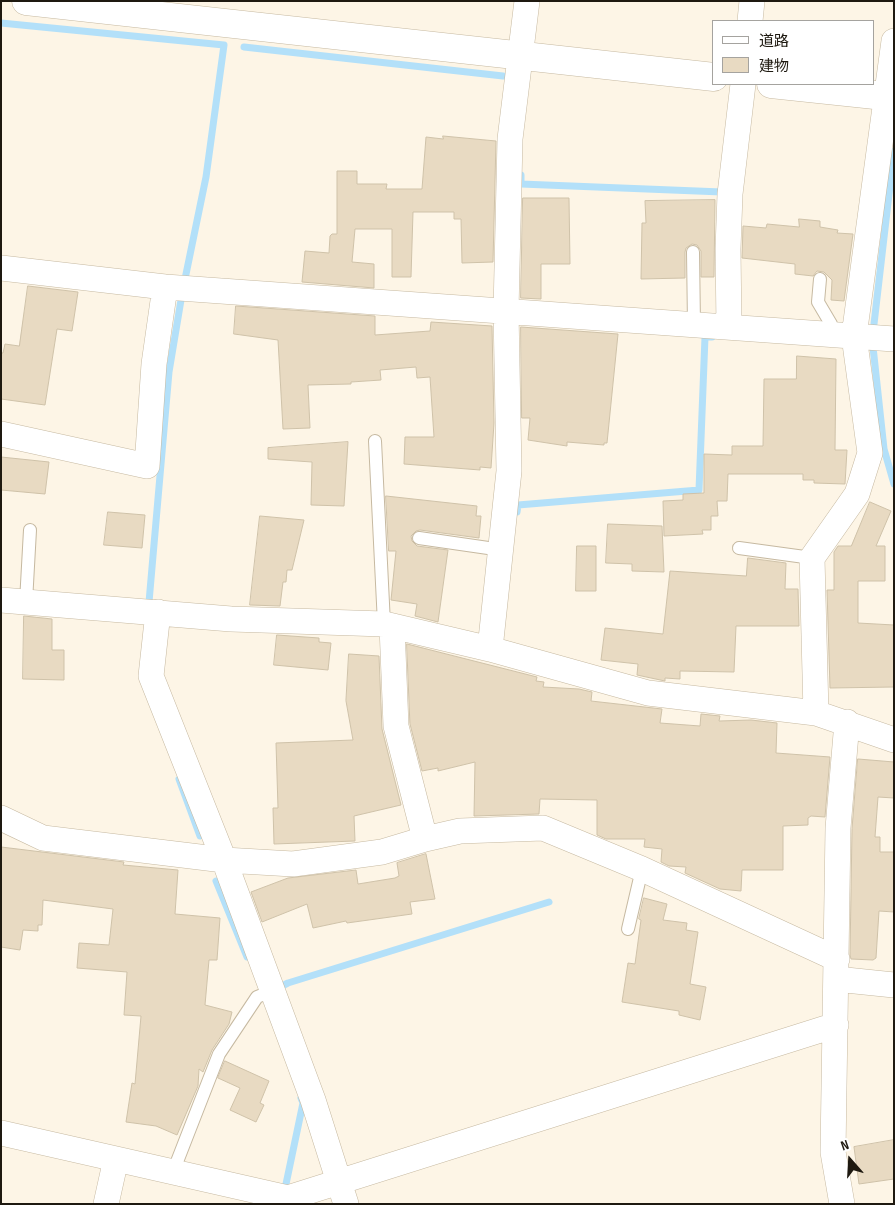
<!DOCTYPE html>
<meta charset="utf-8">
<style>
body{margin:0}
#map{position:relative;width:895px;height:1205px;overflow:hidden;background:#fdf5e6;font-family:"Sofia Sans Condensed","Noto Sans JP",sans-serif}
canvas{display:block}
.frame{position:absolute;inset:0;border:2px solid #1e1910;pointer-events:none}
.legend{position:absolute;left:712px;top:20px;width:162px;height:65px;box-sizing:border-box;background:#fff;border:1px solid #a5a39f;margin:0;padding:6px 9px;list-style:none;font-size:15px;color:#1e1910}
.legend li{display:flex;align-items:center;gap:10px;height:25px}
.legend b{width:25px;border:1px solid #a5a39f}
.north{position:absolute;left:825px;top:1135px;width:50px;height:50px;-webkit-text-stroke:4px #fff;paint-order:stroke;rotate:341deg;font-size:14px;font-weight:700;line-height:20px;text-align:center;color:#1e1910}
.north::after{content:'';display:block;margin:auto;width:18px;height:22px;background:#1e1910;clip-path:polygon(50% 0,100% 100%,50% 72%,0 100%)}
</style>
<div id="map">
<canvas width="895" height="1205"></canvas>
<div class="frame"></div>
<ul class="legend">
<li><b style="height:6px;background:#fff"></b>道路</li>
<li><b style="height:14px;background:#e8dac2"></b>建物</li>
</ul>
<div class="north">N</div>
</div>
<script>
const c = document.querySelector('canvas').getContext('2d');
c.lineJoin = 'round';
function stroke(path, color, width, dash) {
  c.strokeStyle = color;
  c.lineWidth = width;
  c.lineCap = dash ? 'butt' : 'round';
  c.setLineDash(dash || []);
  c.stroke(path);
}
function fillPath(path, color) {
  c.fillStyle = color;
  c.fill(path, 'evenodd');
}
stroke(new Path2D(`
 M1,23L224,45L206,177L185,279
 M244,47L503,76
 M521,175V184L722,192
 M874,324L894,151
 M873,347L884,449L894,484
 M517,512L518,505L699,490L705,337H712
 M149,602L169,372L181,300
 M179,779L200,836
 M216,881L247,957
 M280,987L288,983L549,902
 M286,1184L303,1103L301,1098`), '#b3e0f9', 7);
const building = new Path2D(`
 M443,136L496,141L493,262L462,263L461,219H454V212H413L411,277H392V229H355L352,262L374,264V288L302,282L305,251L329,253L330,236L332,234H337V171H357V184H387L386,189H422L426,137L443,139Z
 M523,198H569L570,264H541V299L521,298Z
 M715,200L714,277H701V251L697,245L692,244L686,248L685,252V278L641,279L642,223H646L645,201Z
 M799,219L820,221V227L838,230L837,233L853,234L844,301L831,300L832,280L824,272L817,271L813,276L795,274V264L742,258L743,226L766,228L767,224L799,227Z
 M28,286L78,292L72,331L57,329L45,405L1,399V353H3L5,344L19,346Z
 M236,306L375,316V335L430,331L431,322L492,326L494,423L491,468L480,467V470L404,464L405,437H434L430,377L417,378L416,367L380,370L381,380L351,382V384L308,385L310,428L283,429L278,340L234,334Z
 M521,327L618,334L607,443H604V445L567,442V446L528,440L530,418H522Z
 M797,356L836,359L835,450H847L845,484L814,483V480H803V474H728L727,501H717L718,516H711V530H702L703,534L664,536L663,501L683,500V494L704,493V454L732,455V446H763L764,379H796Z
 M348,442L344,506L311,505L312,462L268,459V448Z
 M1,457L49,462L45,494L1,490Z
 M386,496L477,506L476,516H481L479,538L420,530L416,531L411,536L412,541L417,546L448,550L438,622L415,616L417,604L391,600L396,551H389Z
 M870,502L891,511L876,546H885V581H858V623L894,625V687L830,688L827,590H834V552L838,546H851Z
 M108,512L145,515L142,548L104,545Z
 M260,516L304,520L292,570H287L286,582H283L280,606L250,605Z
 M608,524L662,526L664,572L632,571V564L606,563Z
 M577,546H596V591H576Z
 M748,558L786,563L785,589H798L799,626H736L734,672L680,671V679L665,678V681L637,675L638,664L601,660L605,628L663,634L670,571L746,576Z
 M24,616L52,619V650H64V680L23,679Z
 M277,635L319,638V642L331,643L328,670L274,665Z
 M407,644L537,677L536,681L544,682L543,687L579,689L592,692L591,701L662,709L660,723L700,726L701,714L720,716L719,721L751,720L777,723L776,753L830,757L825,817L811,816L808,818V825L783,826V870H742L741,891L720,889L685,873L686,867L669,866L661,862L662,849L644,847L645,839H606L597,835V800L540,799L539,814L474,816L475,762L438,771V768L422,771L410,724Z
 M349,654L379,656L382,729L401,805L354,816L355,841L274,844L273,808H278L276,743L353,740L346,701Z
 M858,759L894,762V798L878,797L875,837H880V852H894V912L879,911L876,958L873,960L851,959L850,955L852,829Z
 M1,847L124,862L123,865L178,870L175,914L220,918L217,960H209L205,1005L232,1012L229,1024L212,1050L203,1072L199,1069L198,1086L177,1135L156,1126L126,1122L132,1083L135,1084L141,1016L124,1015L127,972L77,968L79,943L109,945L113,909L43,900L42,925H38V931L23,930L20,950L1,947Z
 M426,854L435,899L410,902L412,914L347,923L346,921L313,928L307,904L262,922L251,892L288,878L356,870L358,884L395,878L399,876L397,863Z
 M644,898L667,904L663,920L687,923L686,930L698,932L690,984L706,987L700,1020L679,1015V1011L622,1002L628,963L635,964L641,920L639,919Z
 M225,1061L269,1081L260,1103L264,1105L256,1122L230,1110L240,1088L218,1078Z
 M894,1140V1179L859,1184L854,1147Z`);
fillPath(building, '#e8dac2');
stroke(building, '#cfc2a9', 1);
const service = new Path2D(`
 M693,252L694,325
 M820,279L818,302L831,324L832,335
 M375,441L384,624
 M419,538L502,550
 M739,548L812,558
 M26,602L30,530
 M628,929L642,869
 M173,1172L219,1054L257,997L272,991`);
const minor = new Path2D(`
 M750,21L752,1
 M1,268L165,287L894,339
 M729,327L728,249L730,194L743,84
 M1,434L147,466L154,364L165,287
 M1,600L231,619L384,624L490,649L648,693L816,713L894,740
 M158,612L151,676L224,860L313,1100L346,1204
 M392,626L396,726L425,839
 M490,649L509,471L506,311L510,139L527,1
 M816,713L812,558L857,494L870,453L854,336L894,41
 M1,818L43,838L224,860L293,864L382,852L425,839L460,831L543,828L642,869L837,959
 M836,979L894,985
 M1,1133L288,1198L836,1025
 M106,1204L116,1159
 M842,1204L833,1152L838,828L847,722`);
const tertiary = new Path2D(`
 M26,1L714,77
 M771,84L894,97`);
stroke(service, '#c6b9a1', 14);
stroke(minor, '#c6b9a1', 26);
stroke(tertiary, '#c6b9a1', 29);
stroke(service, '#fff', 12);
stroke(minor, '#fff', 25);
stroke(tertiary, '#fff', 28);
</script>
